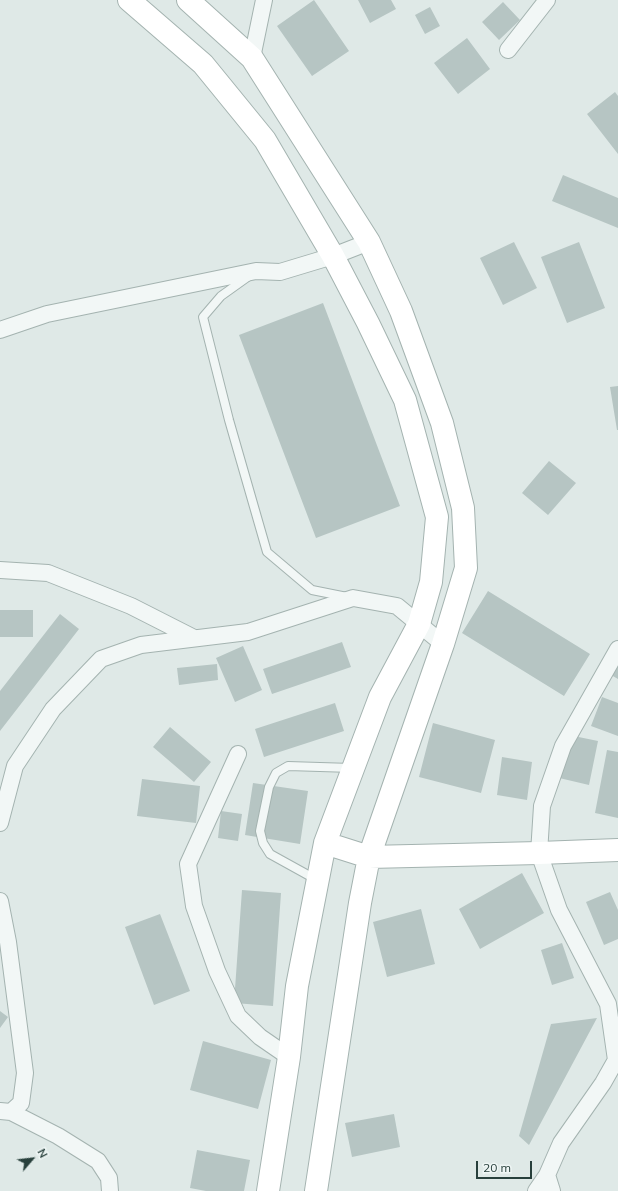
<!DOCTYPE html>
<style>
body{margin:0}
#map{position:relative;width:618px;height:1191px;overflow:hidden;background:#dfe9e7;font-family:Mulish,sans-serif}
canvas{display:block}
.north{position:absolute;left:12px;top:1139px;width:40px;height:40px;-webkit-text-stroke:3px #eff6f5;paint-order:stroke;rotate:62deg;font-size:11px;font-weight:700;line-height:16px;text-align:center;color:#28403c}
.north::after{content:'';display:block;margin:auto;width:14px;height:18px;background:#28403c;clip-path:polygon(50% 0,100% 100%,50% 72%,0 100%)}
.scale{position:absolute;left:476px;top:1161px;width:56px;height:18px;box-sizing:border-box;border:2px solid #28403c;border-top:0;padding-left:5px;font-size:12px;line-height:14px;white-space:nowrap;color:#28403c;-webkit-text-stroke:3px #eff6f5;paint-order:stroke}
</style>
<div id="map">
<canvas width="618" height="1191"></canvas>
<div class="north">N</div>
<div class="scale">20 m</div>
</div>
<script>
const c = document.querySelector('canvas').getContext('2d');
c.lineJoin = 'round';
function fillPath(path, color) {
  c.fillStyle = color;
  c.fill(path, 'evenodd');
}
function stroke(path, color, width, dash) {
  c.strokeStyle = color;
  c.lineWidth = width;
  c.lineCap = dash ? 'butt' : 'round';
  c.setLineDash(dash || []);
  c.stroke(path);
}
fillPath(new Path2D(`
 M314,0L349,51L312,76L277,26Z
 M358,0H391L396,9L370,23Z
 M503,2L520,20L499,40L482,22Z
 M430,7L440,26L425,34L415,15Z
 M467,38L490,69L458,94L434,63Z
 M615,92L618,96V154L587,114Z
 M563,175L618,198V228L552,201Z
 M514,242L537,288L503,305L480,258Z
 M579,242L605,308L567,323L541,257Z
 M323,303L400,506L316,538L239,335Z
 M618,386V430H617L610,387Z
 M549,461L576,483L548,515L522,493Z
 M488,591L590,654L564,696L462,633Z
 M0,610H33V637H0Z
 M60,614L79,629L0,731V691Z
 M342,642L351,667L272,694L263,669Z
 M243,646L262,690L235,702L216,658Z
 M618,651V679L606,672Z
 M217,664L218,680L179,685L177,668Z
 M602,697L618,703V736L591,726Z
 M335,703L344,731L264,757L255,729Z
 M433,723L495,740L481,793L419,777Z
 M170,727L211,762L194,782L153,747Z
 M564,734L598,741L589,785L555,777Z
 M607,750L618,752V818L595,813Z
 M502,757L532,762L527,800L497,795Z
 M142,779L200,786L196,823L137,816Z
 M253,783L308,791L300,844L245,835Z
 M221,811L242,814L238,841L218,838Z
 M522,873L544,913L480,949L459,909Z
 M242,890L281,893L273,1006L234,1003Z
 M610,892L618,910V939L604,945L586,902Z
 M421,909L435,964L387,977L373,922Z
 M160,914L190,991L154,1005L125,927Z
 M562,943L574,978L552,985L541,950Z
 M0,1011L8,1017L0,1028Z
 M597,1018L529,1145L519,1136L551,1024Z
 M203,1041L271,1060L258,1109L190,1090Z
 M394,1114L400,1147L352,1157L345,1123Z
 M197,1150L250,1160L244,1191H206L190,1188Z`), '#b6c5c3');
const lane = new Path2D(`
 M249,276L221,296L203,317L229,420L267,552L312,590L347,597
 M317,880L270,854L263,843L260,831L269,787L276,773L288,766L352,768`);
const street = new Path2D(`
 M508,50L547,0
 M252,58L264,0
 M0,330L47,314L256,271L280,272L333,256L369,242
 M0,570L48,573L131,606L194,638
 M238,754L188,864L194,906L217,971L238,1016L260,1037L289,1057
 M0,823L15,766L53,709L101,659L141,645L248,632L353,598L397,606L443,644
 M0,901L8,942L25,1073L21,1103L11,1112L0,1111
 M11,1112L58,1136L98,1161L109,1178L110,1191
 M547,1175L552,1191
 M536,1191L547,1175L561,1143L603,1083L616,1060L608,1004L559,910L539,853L542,806L563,746L618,649`);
const secondary = new Path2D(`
 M129,0L203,64L265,140L333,256L368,323L405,400L437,517L431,582L419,624L380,697L325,843L297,986L289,1057L268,1191
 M188,0L252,58L369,242L401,311L442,423L463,508L466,568L443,644L369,857L360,903L316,1191
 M325,843L369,857L539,853L618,850`);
stroke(lane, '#a4b3b0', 10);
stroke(street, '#a4b3b0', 18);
stroke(secondary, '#a4b3b0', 24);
stroke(lane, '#f2f7f6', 8);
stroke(street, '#f2f7f6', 16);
stroke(secondary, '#fff', 22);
</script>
